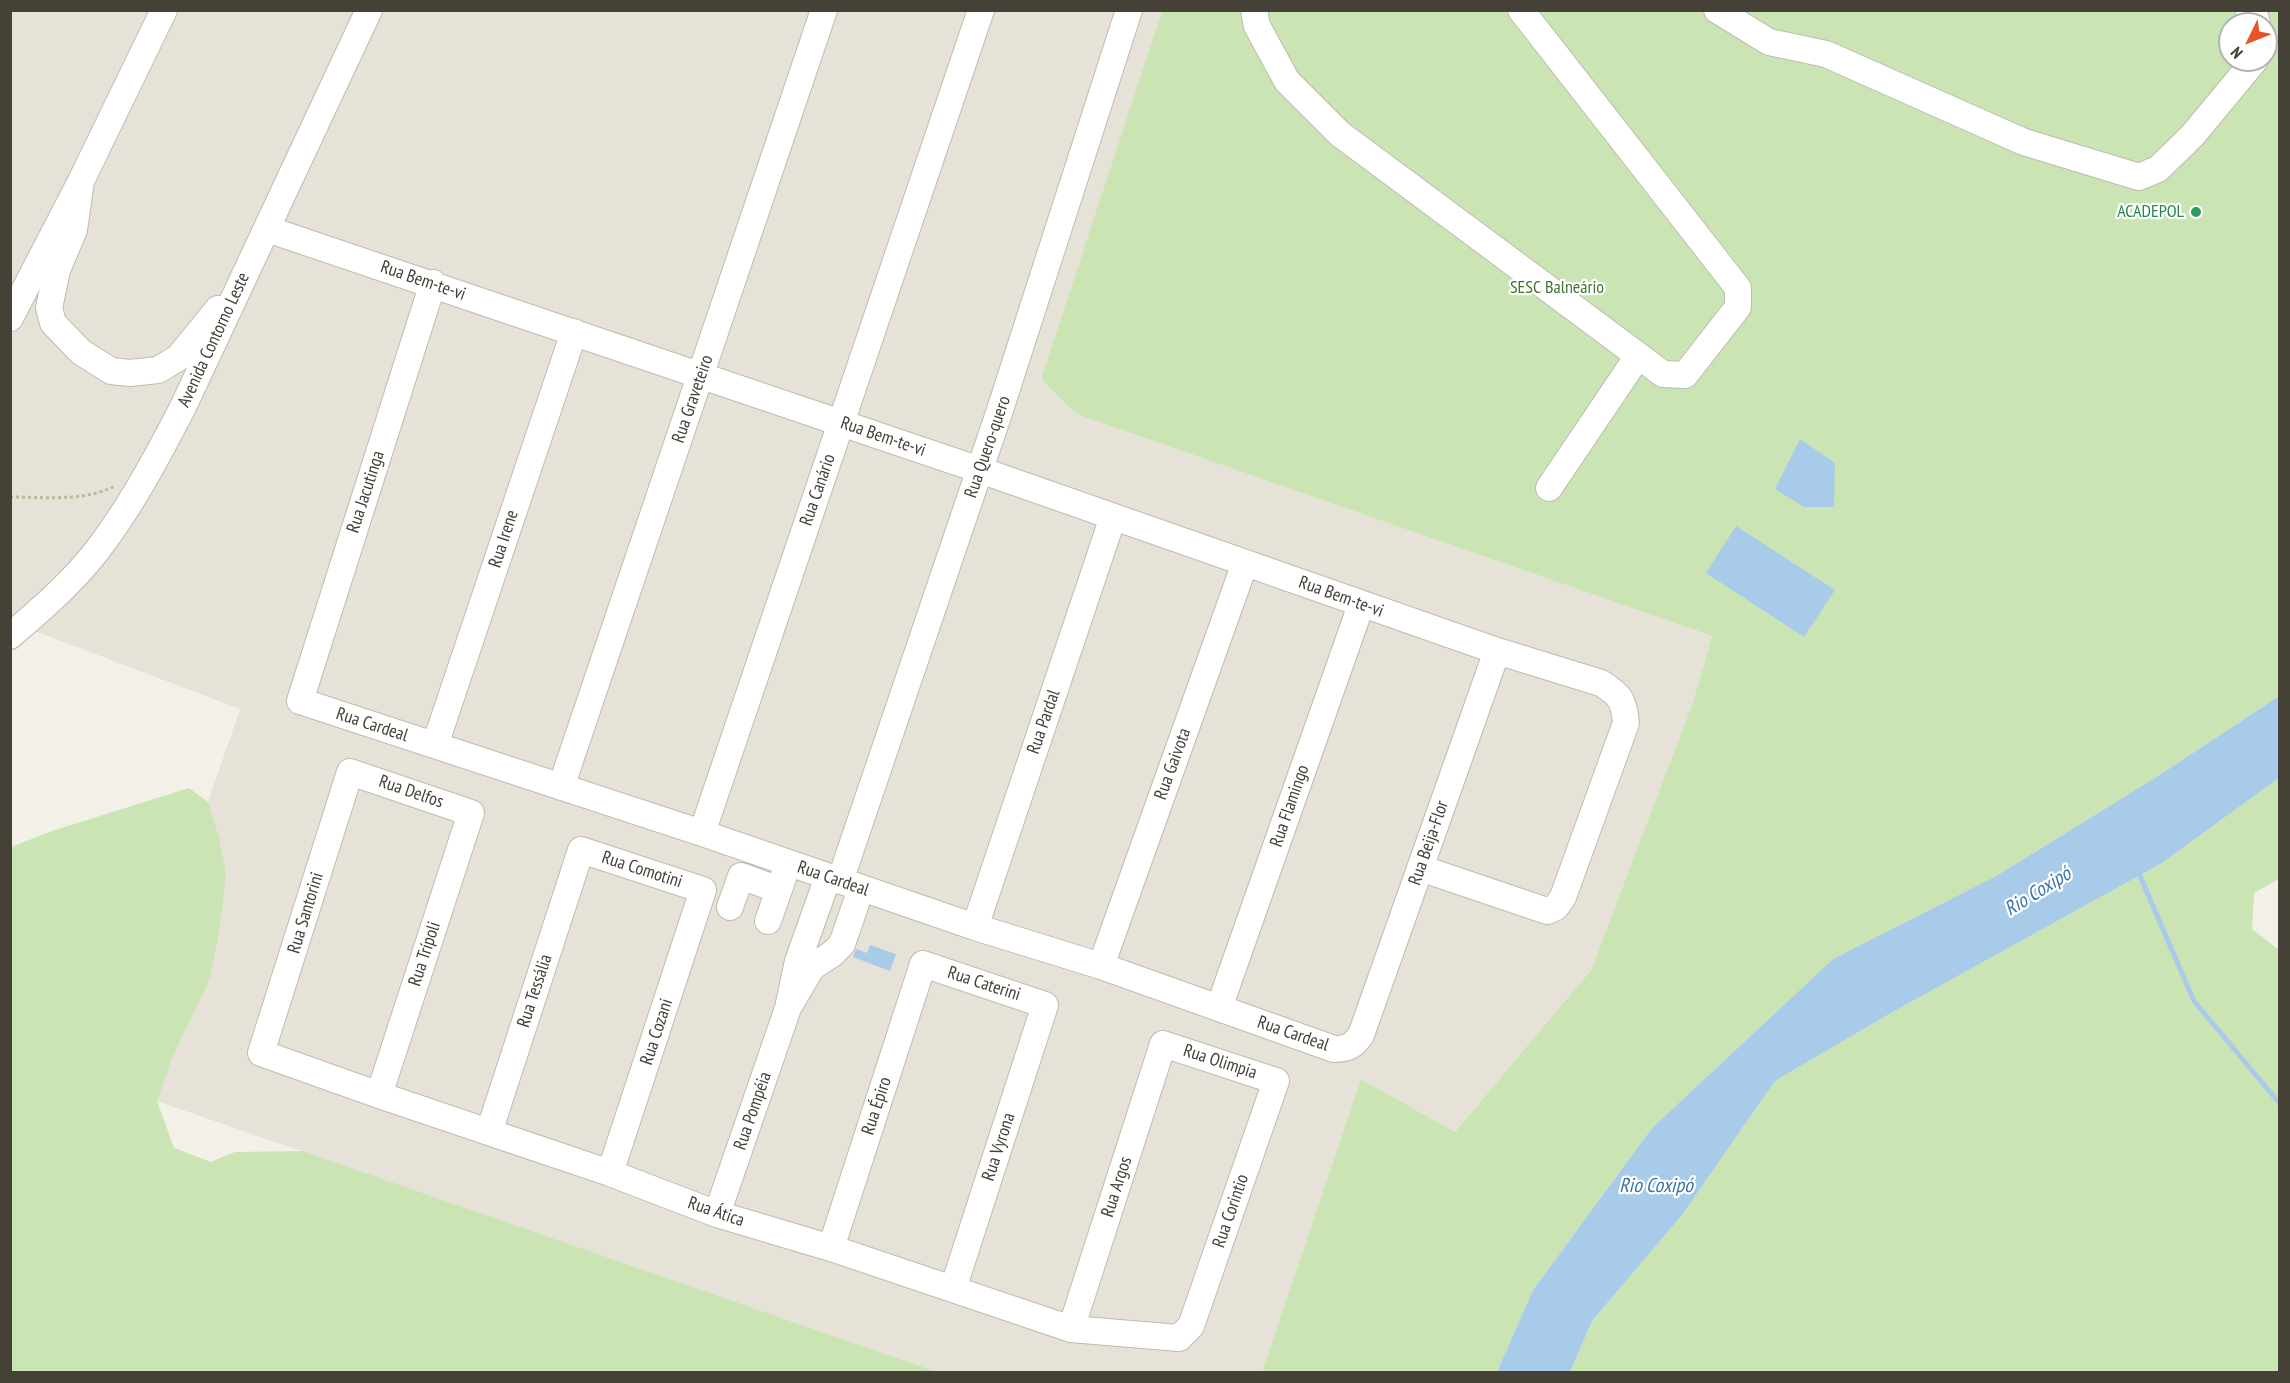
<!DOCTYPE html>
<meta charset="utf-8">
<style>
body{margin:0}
#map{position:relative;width:2290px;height:1383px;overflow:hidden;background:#f3f0e8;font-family:"PT Sans Narrow",sans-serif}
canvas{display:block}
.frame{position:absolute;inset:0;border:12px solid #454137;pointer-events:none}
.north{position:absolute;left:2218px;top:12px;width:60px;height:60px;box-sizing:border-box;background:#fff;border:2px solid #b5b3af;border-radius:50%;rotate:227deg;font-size:16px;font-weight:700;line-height:24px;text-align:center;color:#454137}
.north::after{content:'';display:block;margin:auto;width:21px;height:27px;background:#e85329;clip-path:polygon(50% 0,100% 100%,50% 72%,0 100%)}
</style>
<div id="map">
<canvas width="2290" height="1383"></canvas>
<div class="frame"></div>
<div class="north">N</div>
</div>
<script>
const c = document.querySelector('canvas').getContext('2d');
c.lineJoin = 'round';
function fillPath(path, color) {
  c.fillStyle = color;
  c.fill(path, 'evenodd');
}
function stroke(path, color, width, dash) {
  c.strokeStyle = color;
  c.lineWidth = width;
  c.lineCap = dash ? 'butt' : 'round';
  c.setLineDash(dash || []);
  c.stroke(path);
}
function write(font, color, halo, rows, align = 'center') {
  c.font = font + ' "PT Sans Narrow",sans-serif';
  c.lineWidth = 4.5;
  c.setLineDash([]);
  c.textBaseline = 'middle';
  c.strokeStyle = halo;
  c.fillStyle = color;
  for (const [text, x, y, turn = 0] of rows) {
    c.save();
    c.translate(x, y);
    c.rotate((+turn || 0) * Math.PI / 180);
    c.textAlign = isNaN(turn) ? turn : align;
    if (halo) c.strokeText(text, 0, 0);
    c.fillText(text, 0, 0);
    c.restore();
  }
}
fillPath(new Path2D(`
 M10,11H1162L1041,379L1076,414L1712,636L1693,702L1591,970L1455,1132L1361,1079L1262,1372H937L111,1085L240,709L11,622Z`), '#e6e2d7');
fillPath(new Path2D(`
 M1162,11H2279V696L2158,776L1996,876L1833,959L1652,1128L1533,1290L1497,1372H1262L1361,1079L1455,1132L1591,970L1693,702L1712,636L1076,414L1041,379ZM2230,24H2266V60H2230Z
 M2279,778V879L2254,893L2252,929L2279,950V1372H1570L1592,1321L1682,1215L1775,1081L1891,1013L2162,863Z
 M189,788L208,802L219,838L226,874L219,934L209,980L172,1058L157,1101L174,1148L211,1162L235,1152L302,1151L937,1372H11V847L52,831Z`), '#cbe4b4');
fillPath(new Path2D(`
 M1800,439L1835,463L1834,507H1804L1775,489Z
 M1736,526L1835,590L1804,637L1706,573Z
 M2279,696V778L2162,863L1891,1013L1775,1081L1682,1215L1592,1321L1570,1372H1497L1533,1290L1652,1128L1833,959L1996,876L2158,776Z
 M870,945L896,954L890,971L853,957L856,949L867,953Z`), '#a9cbea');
stroke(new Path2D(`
 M2137,869L2194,1001L2280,1104`), '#a9cbea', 5);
const minor = new Path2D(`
 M1254,10L1257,26L1287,81L1340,134L1663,374L1685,375L1738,307V288L1521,10
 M1717,10L1769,42L1826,54L2024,142L2139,177L2158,169L2192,136L2255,60
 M2249,10L2255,16L2257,24
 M81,181L74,230L57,270L49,308L53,323L81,352L111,371L130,373L158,370L178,358L218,309
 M267,229L980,470L1497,651L1601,683C1620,695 1624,700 1626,723L1563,897L1556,907L1547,911L1420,868
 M433,283L300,701L702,833L975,927L1101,966L1334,1049C1348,1049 1353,1046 1361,1035L1497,651
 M10,318L81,181L164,10
 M1549,488L1638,356
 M10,636C45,606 81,575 107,537C136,497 159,453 182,409L369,10
 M435,745L574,332
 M561,787L824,10
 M702,833L981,10
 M828,877L798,961L788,1008L812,967L832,954L842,944L861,889
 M840,881L998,416L1129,10
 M730,907L741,876L779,890
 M768,921L784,875
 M975,927L1113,517
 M1101,966L1245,563
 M1219,1008L1361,605
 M379,1095L471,813L350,772L261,1053L379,1095L610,1173L717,1214L831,1248L1071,1329L1179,1338L1191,1326L1276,1081L1163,1044L1071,1329
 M489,1132L581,850L703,890L610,1173
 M717,1214L788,1008
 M831,1248L923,964L1045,1005L953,1289`);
stroke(minor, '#c0bbae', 28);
stroke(new Path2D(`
 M10,497C45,497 83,502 115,486`), '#beb59e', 3, [3, 3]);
stroke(minor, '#fff', 26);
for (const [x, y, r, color] of [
 [2196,212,6,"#2e9e5b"]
]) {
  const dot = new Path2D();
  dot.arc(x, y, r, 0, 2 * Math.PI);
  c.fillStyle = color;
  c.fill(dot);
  stroke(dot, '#fff', 2);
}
write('18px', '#27864d', '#fff', [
 ["ACADEPOL",2184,212]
], 'right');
write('18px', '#454137', '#fff', [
 ["Rua Bem-te-vi",423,281,19],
 ["Avenida Contorno Leste",214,340,-65],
 ["Rua Graveteiro",693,399,-71],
 ["Rua Bem-te-vi",883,437,19],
 ["Rua Quero-quero",988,447,-71],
 ["Rua Canário",818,490,-71],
 ["Rua Jacutinga",366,492,-72],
 ["Rua Irene",504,539,-72],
 ["Rua Bem-te-vi",1341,597,20],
 ["Rua Pardal",1044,722,-71],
 ["Rua Cardeal",372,725,18],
 ["Rua Gaivota",1173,764,-70],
 ["Rua Delfos",411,792,19],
 ["Rua Flamingo",1290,806,-71],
 ["Rua Beija-Flor",1429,843,-71],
 ["Rua Comotini",642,870,18],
 ["Rua Cardeal",833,879,19],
 ["Rua Santorini",306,913,-73],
 ["Rua Trípoli",425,954,-72],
 ["Rua Caterini",984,984,18],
 ["Rua Tessália",535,991,-72],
 ["Rua Cozani",657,1032,-72],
 ["Rua Cardeal",1293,1034,19],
 ["Rua Olimpia",1220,1062,18],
 ["Rua Épiro",877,1106,-72],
 ["Rua Pompéia",753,1111,-71],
 ["Rua Vyrona",999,1147,-72],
 ["Rua Argos",1117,1187,-72],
 ["Rua Corintio",1231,1211,-71],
 ["Rua Ática",716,1212,19]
]);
write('18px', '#44732f', '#fff', [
 ["SESC Balneário",1557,288]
]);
write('italic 20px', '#3972a9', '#fff', [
 ["Rio Coxipó",2038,892,-32],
 ["Rio Coxipó",1656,1186]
]);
</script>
